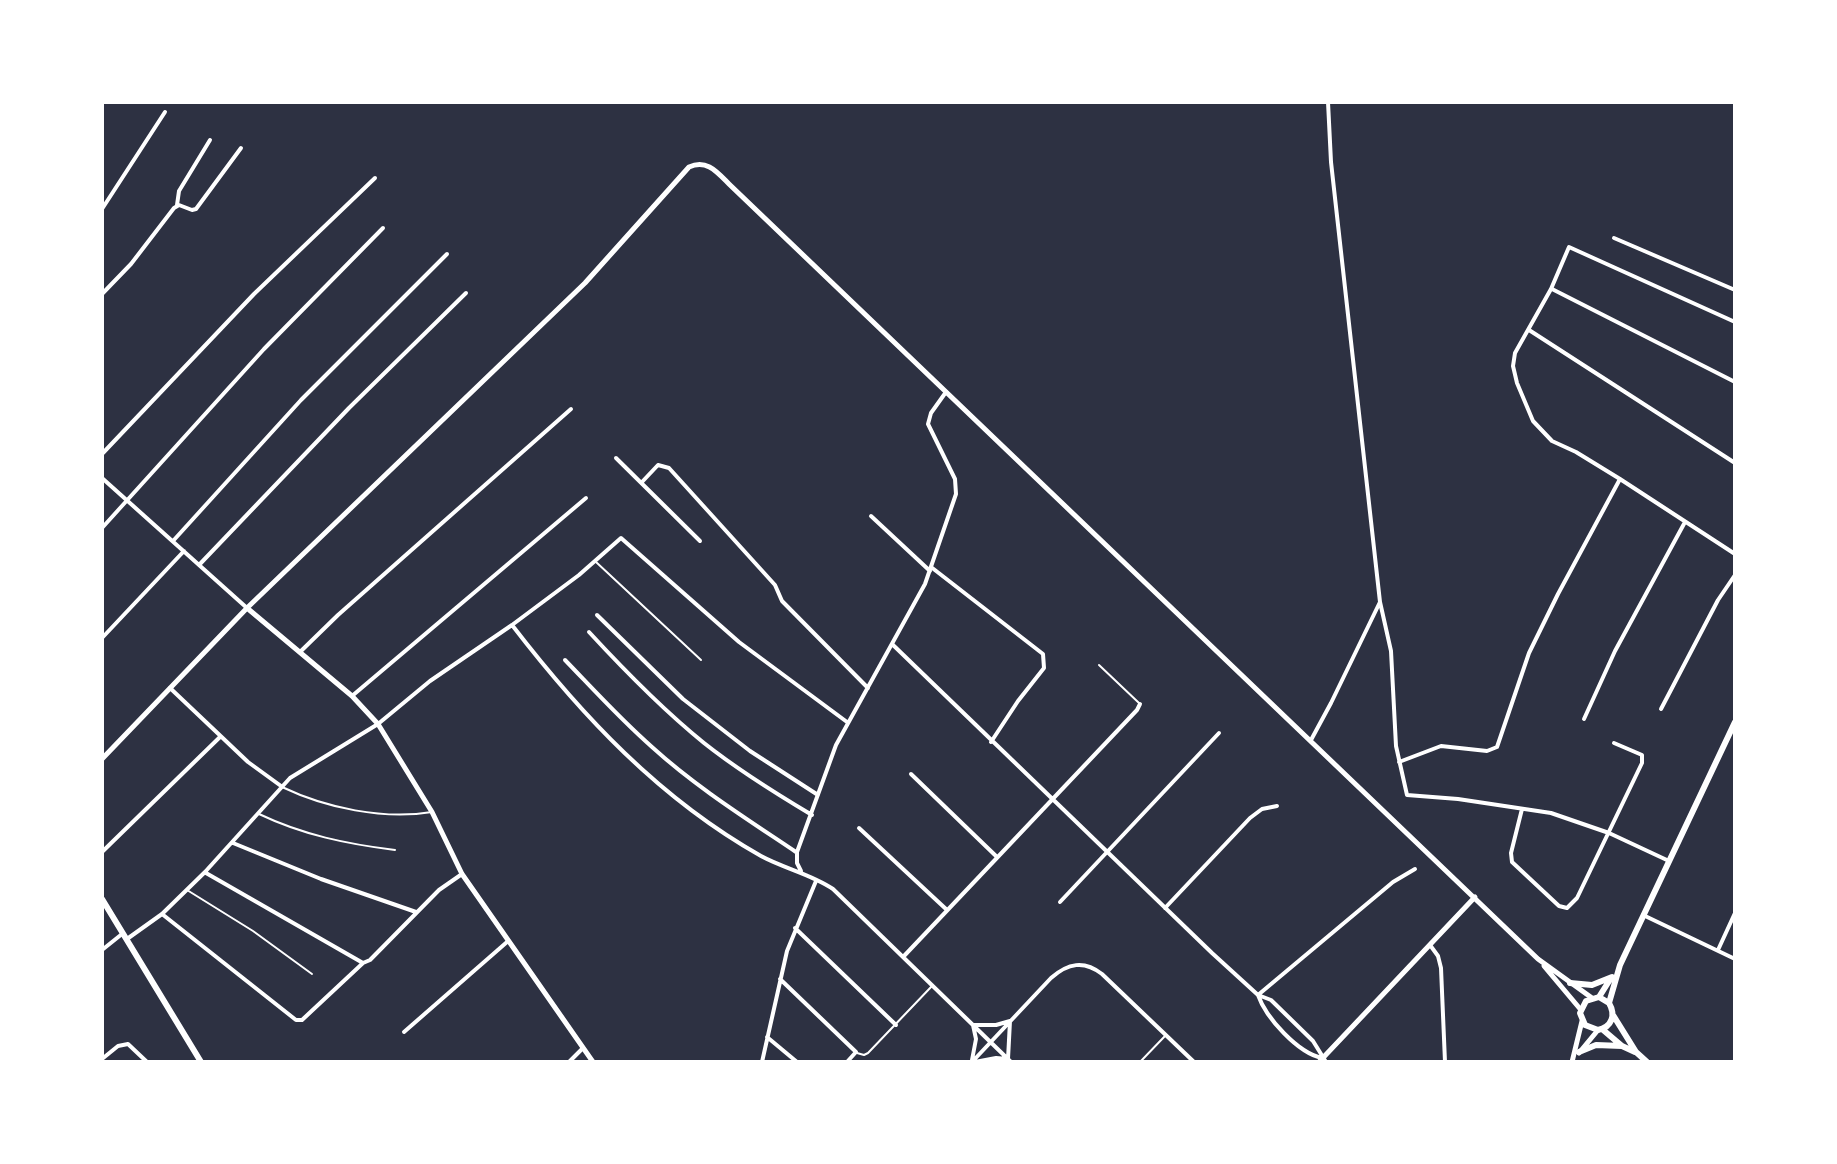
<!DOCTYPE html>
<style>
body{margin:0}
#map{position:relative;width:1837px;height:1164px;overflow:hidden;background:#2d3142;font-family:"Alegreya Sans",sans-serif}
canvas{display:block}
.frame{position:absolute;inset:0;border:104px solid #fff;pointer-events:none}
</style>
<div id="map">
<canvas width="1837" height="1164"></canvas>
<div class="frame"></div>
</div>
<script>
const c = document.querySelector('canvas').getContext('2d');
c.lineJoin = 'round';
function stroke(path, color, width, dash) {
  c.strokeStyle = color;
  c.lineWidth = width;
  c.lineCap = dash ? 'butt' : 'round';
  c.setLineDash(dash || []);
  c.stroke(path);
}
stroke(new Path2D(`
 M596,562L701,660
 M1099,665L1139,703
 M282,787C326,808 383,820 432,812
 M259,814C303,835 347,844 395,850
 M187,890L253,931L312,974
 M857,1053L864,1055L868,1053L932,986
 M1140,1062L1165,1036`), '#fff', 2);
stroke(new Path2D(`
 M1328,102L1331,162L1380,602
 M177,205L179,191L210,140
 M102,209L165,112
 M1614,238L1735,290
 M1552,289L1735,382
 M102,294L131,264L174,208L179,205L192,210L196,209L241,148
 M1735,322L1569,247L1551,289L1515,353L1513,366L1517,383L1533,421L1552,441L1576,452L1620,479L1735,554
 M1529,330L1735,463
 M102,454L254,294L375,178
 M616,458L700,541
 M102,478L247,608
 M642,482L658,465L669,468L775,585L782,601L868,688
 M871,516L930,571
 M102,528L264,349L383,228
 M173,541L301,400L447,254
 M199,565L349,408L466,293
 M931,567L1043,654L1044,668L1018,701L991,742
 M597,615L683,699L750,751L818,795
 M512,625C582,716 660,799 761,856C785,869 811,874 833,889L1011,1062
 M589,632C625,671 662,709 704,743C738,770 775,793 812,815
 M102,638L184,551
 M892,644L1212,953L1258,995L1271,1000L1313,1041L1326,1062
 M300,652L338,615L571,409
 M565,660C593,689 621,720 652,747C696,787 747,819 796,852
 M170,688L248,762L281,786
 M352,696L586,498
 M1661,709L1718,600L1735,575
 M1584,719L1615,651L1685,522
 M1311,740L1331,703L1380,602L1391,651L1396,746L1407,795L1458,799L1551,813L1609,833L1669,861
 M1399,762L1441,746L1487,751L1497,747L1529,653L1558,594L1620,479
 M911,774L997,857
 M1522,809L1511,853L1512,862L1559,906L1567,908L1577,898L1642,763V755L1614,743
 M859,828L947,910
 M233,843L321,879L416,912
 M102,852L220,737
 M801,871L797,863V852L836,745L925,584L956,494L955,479L928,424L931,413L946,392
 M206,873L363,963
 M1060,902L1219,733
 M1165,908L1250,818L1262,809L1277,806
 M162,914L296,1020H302L363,963L370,960L439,890L462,874
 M1643,915L1735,959
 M795,928L896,1025
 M127,939L162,914L205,872L290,778L378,724L430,681L512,625L579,575L621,538L739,642L847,722
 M1430,945L1438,956L1441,968L1445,1062
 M102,950L122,934
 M1718,950L1735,913
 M904,956L1137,710L1140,704
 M780,979L856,1052L847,1062
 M1258,995L1393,882L1415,869
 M1258,995C1266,1018 1298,1053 1322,1058
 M404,1032L507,942
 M767,1037L797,1062
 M102,1059L118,1046L128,1044L147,1062
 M972,1060L976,1039L973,1025H996L1010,1021L1008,1059L996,1058L975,1062
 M569,1062L582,1049
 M762,1062L787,951L816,881
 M972,1062L1051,978C1068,963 1084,960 1102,974L1194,1062`), '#fff', 4);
stroke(new Path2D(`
 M247,608L352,696L378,724L432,812L462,874L593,1062
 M102,759L247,608L585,283L689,167C707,159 717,172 729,184L1538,959L1592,998
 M1544,966L1581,1010
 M1579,1053L1598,1030
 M1319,1062L1475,897
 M1572,1062L1582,1021`), '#fff', 5);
stroke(new Path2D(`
 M102,899L201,1062
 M1570,983L1592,985L1612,977
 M1599,997L1611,978
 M1609,1003L1599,997L1586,1001L1580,1013L1585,1025L1598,1030C1612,1027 1616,1015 1609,1003L1620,965L1735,722
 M1613,1015L1636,1052L1647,1062
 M1602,1029L1622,1046L1635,1052
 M1579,1052L1596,1045L1622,1046`), '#fff', 6);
</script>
